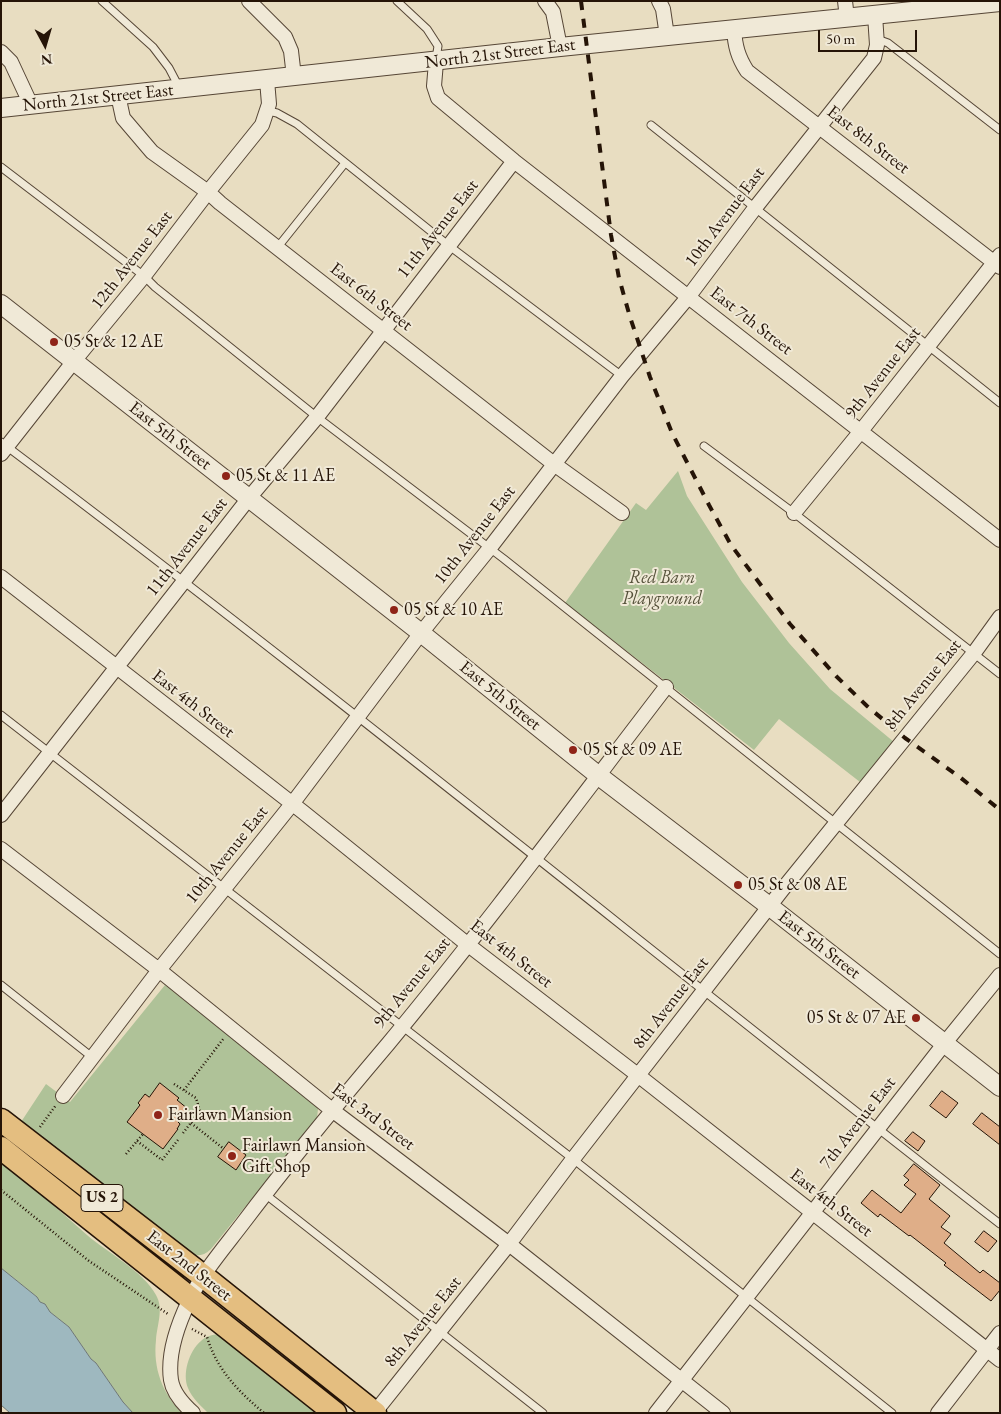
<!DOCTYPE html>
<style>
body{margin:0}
#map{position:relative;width:1001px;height:1414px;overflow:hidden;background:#e8ddc1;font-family:"EB Garamond",serif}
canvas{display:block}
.frame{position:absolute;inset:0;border:2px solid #251407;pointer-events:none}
.north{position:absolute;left:20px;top:20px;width:50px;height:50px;-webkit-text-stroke:4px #f0e9d7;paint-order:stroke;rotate:174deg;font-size:14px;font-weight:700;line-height:20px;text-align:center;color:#251407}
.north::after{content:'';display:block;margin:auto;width:18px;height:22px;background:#251407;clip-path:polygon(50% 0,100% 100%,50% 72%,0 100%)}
.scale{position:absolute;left:818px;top:30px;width:99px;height:22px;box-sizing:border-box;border:2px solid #251407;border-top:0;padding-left:6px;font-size:15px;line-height:18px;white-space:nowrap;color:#251407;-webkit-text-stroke:4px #f0e9d7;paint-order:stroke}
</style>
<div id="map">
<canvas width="1001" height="1414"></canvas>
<div class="frame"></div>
<div class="north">N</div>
<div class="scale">50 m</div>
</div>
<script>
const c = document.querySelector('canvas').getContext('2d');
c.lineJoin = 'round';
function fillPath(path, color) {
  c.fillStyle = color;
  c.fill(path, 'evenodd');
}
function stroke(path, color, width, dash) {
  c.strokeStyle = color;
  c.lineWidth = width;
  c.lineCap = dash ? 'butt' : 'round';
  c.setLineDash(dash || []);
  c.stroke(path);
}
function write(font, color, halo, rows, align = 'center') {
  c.font = font + ' "EB Garamond",serif';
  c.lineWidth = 4;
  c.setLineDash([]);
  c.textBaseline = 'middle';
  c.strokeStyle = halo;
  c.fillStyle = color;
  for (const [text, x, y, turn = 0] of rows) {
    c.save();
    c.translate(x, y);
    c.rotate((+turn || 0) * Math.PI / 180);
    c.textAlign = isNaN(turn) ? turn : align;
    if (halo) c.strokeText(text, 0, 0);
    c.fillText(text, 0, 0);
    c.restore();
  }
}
fillPath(new Path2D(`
 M678,471L687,496L742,582L789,643L830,689L894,742L860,782L779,719L754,750L565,603L636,503L646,510Z
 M165,985L315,1103L318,1109L317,1118L211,1249C205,1255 200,1256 192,1255L21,1122L46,1084L70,1102Z
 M1,1160C30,1185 59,1210 87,1235C108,1253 143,1271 156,1295C164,1309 157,1325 156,1340C153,1368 162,1393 182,1413H133L123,1402L96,1363L91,1359L69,1327L50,1312L45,1304L40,1302L37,1297L1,1268Z
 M219,1334L326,1413H208C201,1406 192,1398 188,1388C182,1374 189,1351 201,1341C206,1336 212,1335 219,1334Z`), '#afc298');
const water = new Path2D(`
 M1,1268L37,1297L40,1302L45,1304L50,1312L69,1327L91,1359L96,1363L123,1402L133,1413H10L1,1405Z`);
fillPath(water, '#9eb8bf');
stroke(water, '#6e7675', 1);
const building = new Path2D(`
 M160,1083L179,1098L177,1100L188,1109L178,1122L180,1124L177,1129H178L163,1149L127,1122L140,1105L138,1103L145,1094L149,1097Z
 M942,1091L958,1103L946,1118L930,1106Z
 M982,1113L1000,1127V1145L973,1124Z
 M913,1132L925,1141L918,1151L905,1141Z
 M229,1142L246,1155L236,1170L218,1157Z
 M914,1164L940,1185L929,1199L950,1216L941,1227L951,1234L944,1243L980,1273L983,1270L1000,1283V1290L991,1301L944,1265L946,1263L910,1235L909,1236L880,1214L878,1217L861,1203L872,1190L901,1213L916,1194L904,1185L909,1180L904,1176Z
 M984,1231L997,1241L988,1252L975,1242Z`);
fillPath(building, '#dfae88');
stroke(building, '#251407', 1);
const service = new Path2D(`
 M102,1L153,47L169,68L180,89
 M397,1L427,29L438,46L436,59
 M877,39L888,43L1000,130
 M268,111L277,113L297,124L448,245L622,376
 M651,125L1000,403
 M1,167L144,276L155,287L317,417L504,559L1000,954
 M277,248L345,163
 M1,442C339,696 666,964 1000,1224
 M704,446L794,513L1000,674
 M1,715L573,1159L892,1413
 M1,985L92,1057
 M265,1194L543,1413`);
const minor = new Path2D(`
 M249,1L285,37L291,51L294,77
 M545,1L553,12L560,47
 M659,1L663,9L667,36
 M845,1L847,18
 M734,29C735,46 738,57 747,71L1000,267
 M1,52L11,62L31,105
 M436,62L434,86L438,98L514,161L1000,540
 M118,95L123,118L152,152L208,192L220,203L554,464L622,513
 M1,454L74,361L144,276L208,192L262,125L269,104L267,80
 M794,513L861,431L1000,255
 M1,577L303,812L467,944L639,1076L1000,1360
 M1,815L249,498L317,417L514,161
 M1,849L159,970L332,1110L509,1244L723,1413
 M63,1096L159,970L292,804L421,633L489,549L622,376L689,296L755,208L874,58L877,45L875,15
 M375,1412L509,1244L573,1159L782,890L974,653L1000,617
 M193,1413C183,1404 173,1393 171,1380C167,1353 178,1324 189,1301C202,1273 224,1248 243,1223C289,1162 338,1103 388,1044C484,928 574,807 666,687
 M656,1413L944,1044L1000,975
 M938,1413L1000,1333`);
const tertiary = new Path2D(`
 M1,108L560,47L1000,2
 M1,304L421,633L599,776L769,906L1000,1087`);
const trunk = new Path2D(`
 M1,1120L203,1276L375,1413
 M1,1148L335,1413`);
stroke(service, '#564636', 9);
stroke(minor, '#564636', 16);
stroke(tertiary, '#564636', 20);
stroke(trunk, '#251407', 25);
stroke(new Path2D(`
 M174,1084L196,1098L200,1111L183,1133
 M184,1090L224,1038
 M191,1123L224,1149
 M40,1127L56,1105
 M137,1141L162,1160L178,1140
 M126,1154L143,1134
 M1,1190L89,1261L168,1314
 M192,1329L207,1337C217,1370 238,1391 264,1413`), '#251407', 2.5, [1, 2.5]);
stroke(service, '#f0e9d7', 7);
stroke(minor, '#f0e9d7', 14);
stroke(tertiary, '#f0e9d7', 18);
stroke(trunk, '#e4be80', 22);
stroke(new Path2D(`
 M581,1L611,235L619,278L630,317L650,377L672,433L709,505L731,545L790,624L836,676L867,706L905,738L961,778L1000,810`), '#251407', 4, [9, 9]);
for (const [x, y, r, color] of [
 [54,342,5,"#8f2418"],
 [226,476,5,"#8f2418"],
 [394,610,5,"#8f2418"],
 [573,750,5,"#8f2418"],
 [738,885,5,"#8f2418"],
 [916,1018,5,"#8f2418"],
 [158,1115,5,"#8f2418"],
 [232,1156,5,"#8f2418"]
]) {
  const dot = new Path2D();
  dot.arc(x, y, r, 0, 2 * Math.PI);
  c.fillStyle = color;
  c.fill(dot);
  stroke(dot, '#f0e9d7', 2);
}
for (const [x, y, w] of [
 [102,1198,42]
]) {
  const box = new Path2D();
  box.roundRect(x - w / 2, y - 13.5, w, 27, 4);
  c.fillStyle = '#f0e9d7';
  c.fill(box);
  stroke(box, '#251407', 1);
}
write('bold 16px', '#251407', null, [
 ["US 2",102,1198]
]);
write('18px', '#251407', '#f0e9d7', [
 ["North 21st Street East",500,54,-7],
 ["North 21st Street East",98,98,-6],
 ["East 8th Street",868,140,38],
 ["10th Avenue East",725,217,-53],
 ["11th Avenue East",438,229,-52],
 ["12th Avenue East",132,260,-52],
 ["East 6th Street",371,297,38],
 ["East 7th Street",751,321,38],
 ["9th Avenue East",883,373,-52],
 ["East 5th Street",170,436,38],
 ["10th Avenue East",475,535,-52],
 ["11th Avenue East",187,547,-52],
 ["8th Avenue East",923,685,-51],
 ["East 5th Street",500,696,39],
 ["East 4th Street",193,704,38],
 ["10th Avenue East",227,855,-51],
 ["East 5th Street",819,945,38],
 ["East 4th Street",511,954,38],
 ["9th Avenue East",412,983,-51],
 ["8th Avenue East",671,1003,-52],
 ["East 3rd Street",373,1117,37],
 ["7th Avenue East",858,1123,-52],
 ["East 4th Street",831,1203,38],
 ["East 2nd Street",189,1266,38],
 ["8th Avenue East",423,1322,-51]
]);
write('18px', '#251407', '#f0e9d7', [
 ["05 St & 12 AE",64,342],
 ["05 St & 11 AE",236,476],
 ["05 St & 10 AE",404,610],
 ["05 St & 09 AE",583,750],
 ["05 St & 08 AE",748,885],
 ["05 St & 07 AE",906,1018,"right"],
 ["Fairlawn Mansion",168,1115],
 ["Fairlawn Mansion",242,1146],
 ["Gift Shop",242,1167]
], 'left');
write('italic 18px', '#55513a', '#f0e9d7', [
 ["Red Barn",662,578],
 ["Playground",662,599]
]);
</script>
